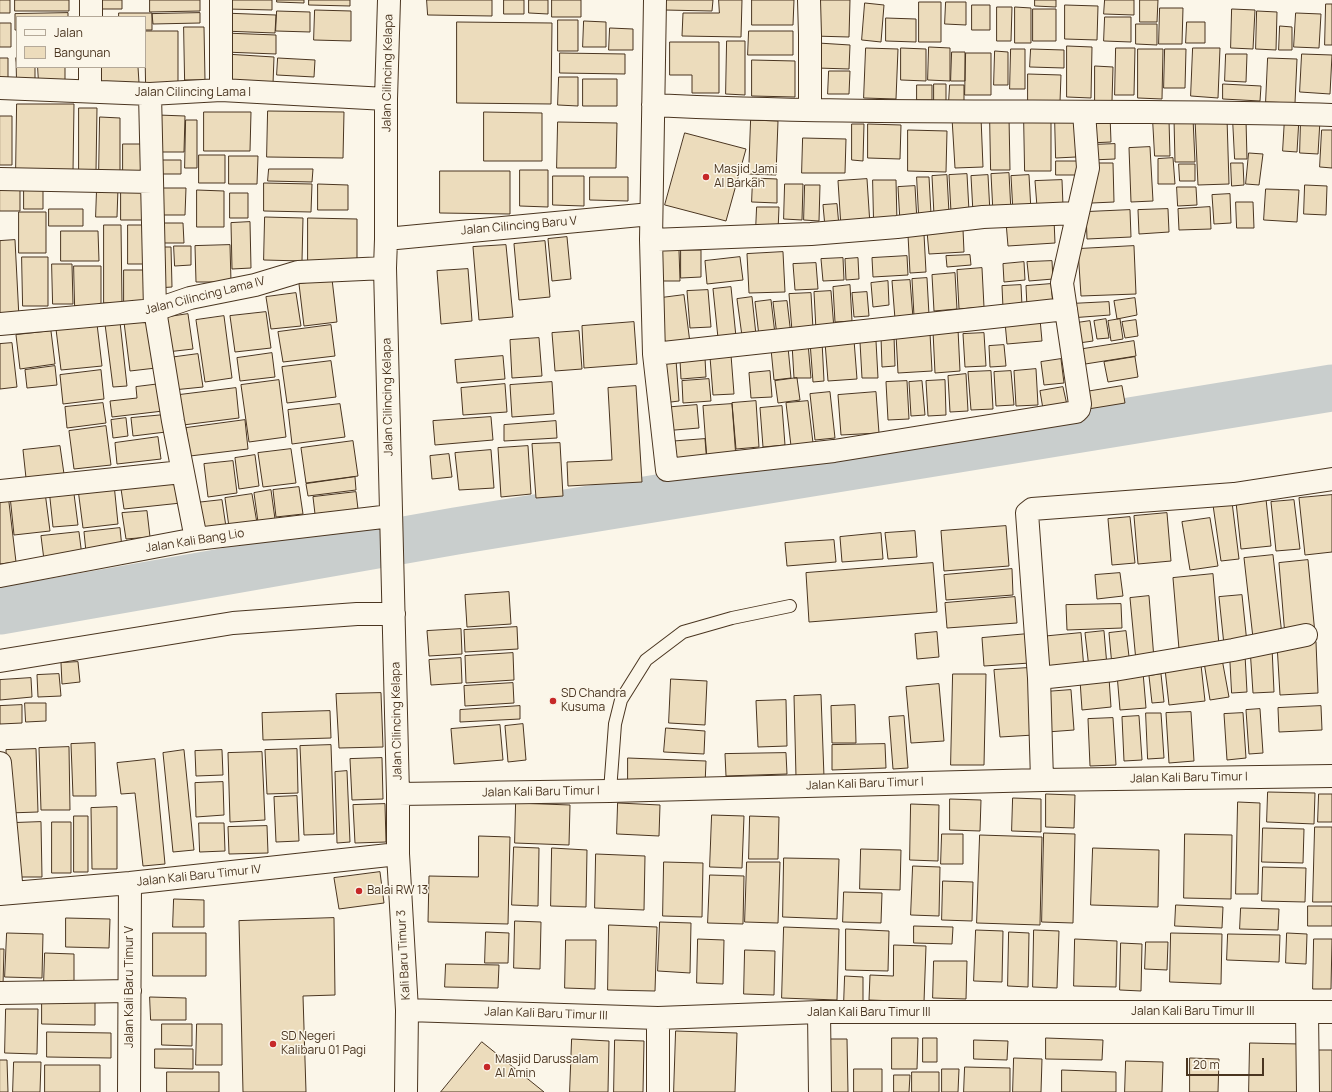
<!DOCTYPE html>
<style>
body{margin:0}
#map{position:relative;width:1332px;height:1092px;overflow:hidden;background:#fbf6e9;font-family:Manrope,sans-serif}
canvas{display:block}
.legend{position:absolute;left:16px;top:16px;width:130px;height:52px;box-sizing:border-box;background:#fbf6e9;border:1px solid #b4a999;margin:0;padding:5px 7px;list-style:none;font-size:12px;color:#4a3520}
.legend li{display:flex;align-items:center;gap:8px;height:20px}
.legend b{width:20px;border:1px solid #b4a999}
.scale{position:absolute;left:1186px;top:1058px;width:78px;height:18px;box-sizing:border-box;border:2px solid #4a3520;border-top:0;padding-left:5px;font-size:12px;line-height:14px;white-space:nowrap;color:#4a3520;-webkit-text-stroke:3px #fbf6e9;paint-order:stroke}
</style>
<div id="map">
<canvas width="1332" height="1092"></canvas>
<ul class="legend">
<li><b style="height:5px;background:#fbf6e9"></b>Jalan</li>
<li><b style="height:11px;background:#ecdcbc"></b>Bangunan</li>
</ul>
<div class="scale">20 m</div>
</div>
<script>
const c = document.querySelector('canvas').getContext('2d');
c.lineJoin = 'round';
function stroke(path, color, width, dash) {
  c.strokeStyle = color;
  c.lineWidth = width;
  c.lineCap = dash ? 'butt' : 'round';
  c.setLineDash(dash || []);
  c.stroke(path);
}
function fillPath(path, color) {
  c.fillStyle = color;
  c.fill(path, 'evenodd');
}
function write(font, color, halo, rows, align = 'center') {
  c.font = font + ' Manrope,sans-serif';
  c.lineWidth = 3;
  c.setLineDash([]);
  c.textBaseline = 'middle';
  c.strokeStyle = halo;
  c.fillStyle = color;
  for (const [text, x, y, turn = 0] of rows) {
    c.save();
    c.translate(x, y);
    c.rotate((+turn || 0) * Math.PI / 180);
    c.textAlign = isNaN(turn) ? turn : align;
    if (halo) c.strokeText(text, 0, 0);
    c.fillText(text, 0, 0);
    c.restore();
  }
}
stroke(new Path2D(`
 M0,611L456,531L1332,388`), '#c9cecd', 47);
const building = new Path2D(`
 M0,0H10V13H0Z
 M15,0H69V11H15Z
 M95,0H122V9H95Z
 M150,0H200V11L150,12Z
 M226,0H272V10L226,9Z
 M277,0H304V3L277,2Z
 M309,0H350V6L309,5Z
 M427,0H492V16L428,15Z
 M504,0H524V14H504Z
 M529,0H548V14L529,13Z
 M552,0H581V17H552Z
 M664,0H713L712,11L664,10Z
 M719,0H742L741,37L682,36L683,13H719Z
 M752,0H794L793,25H752Z
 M814,0H850L849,37L813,36Z
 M1035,0H1056V7L1035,6Z
 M1105,0H1134V15L1104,14Z
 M1140,0H1158L1157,22H1140Z
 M919,2H941V42H919Z
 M946,2H966V25L945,24Z
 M865,3L884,5L881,42L862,40Z
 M1326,4H1332V45H1325Z
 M972,5H990V30H972Z
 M1065,5L1098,6L1097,40L1065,39Z
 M997,7H1012L1011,41H997Z
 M1015,7L1031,8V43H1015Z
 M1160,8H1183L1182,44H1159Z
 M1033,9H1056V41H1033Z
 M1232,9L1255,10L1253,49L1231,48Z
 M315,10L351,11V41L314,40Z
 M277,11L310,12V32L276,31Z
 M1257,11L1277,12L1276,50L1256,49Z
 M68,13V17H17V30H15V14Z
 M119,13H152V30H145V17H119Z
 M200,13V23L153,24L152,14Z
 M223,13L276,15L275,33L223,31Z
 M1296,13L1321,14L1319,48L1294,47Z
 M1105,17H1131V42L1104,41Z
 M886,18L916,19V42L886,41Z
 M558,20H578V51H558Z
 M584,21L606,22V47H583Z
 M457,22L552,23L551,104L457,103Z
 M1187,22H1205V43H1186Z
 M0,23H11V47H0Z
 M1136,24H1157V45L1136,44Z
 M1280,26L1292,27V50H1279Z
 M184,27H204L205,80H185Z
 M610,28L633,29V50H609Z
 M145,31H178V85H146Z
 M749,31H793V55H748Z
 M225,33L276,35V54L224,52Z
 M727,41H745V95L726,94Z
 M670,42H719V93H692V75H670Z
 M818,43L850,45L849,69L817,68Z
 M1067,46L1092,47L1091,98L1067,97Z
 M929,47L950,48V81L928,80Z
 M866,48L898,49L896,99L864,98Z
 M901,48L926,49V81L901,80Z
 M1116,48H1135L1134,95H1115Z
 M1193,48H1220L1218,98L1191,96Z
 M1011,49H1025V89H1010Z
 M1031,49L1064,50V68L1030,67Z
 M1138,49H1163L1162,99L1138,98Z
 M1165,49H1186L1185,88H1164Z
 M995,51L1008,52V85H994Z
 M952,52H965V81H951Z
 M560,53L625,54V74L560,73Z
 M966,53H991V95H965Z
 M225,54L274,57L273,84L223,80Z
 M1226,54H1247L1246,82L1225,81Z
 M1302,54L1332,55L1330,94L1300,92Z
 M0,58H8V83H0Z
 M16,58L17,67H35V82L17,83Z
 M278,58L315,60L314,77L277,75Z
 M1268,58L1297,59L1295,103L1266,102Z
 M752,60L795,61V97L752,96Z
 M1095,66L1113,67L1112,101H1095Z
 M38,67H65V83L39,84Z
 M94,67H138L139,83L94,84Z
 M829,71H850L849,94H828Z
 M1028,74L1061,75L1060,102L1028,101Z
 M559,77H578V106L558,105Z
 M583,79H617V106H583Z
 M934,84H946V102H934Z
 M1223,84L1261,86L1260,101L1223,99Z
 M917,85H932V100H917Z
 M950,85H964V102H949Z
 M17,104H74L73,172H16Z
 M79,108H97L96,171H79Z
 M268,111L344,112L343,158L267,157Z
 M204,112H251L250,151H204Z
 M484,112L542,113V161H484Z
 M158,115L185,116L184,152H158Z
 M1110,115L1111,142L1089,143L1088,116Z
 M0,116H12V165H0Z
 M100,117L120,118V175H99Z
 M981,117L983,167L955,168L952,118Z
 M990,117H1009L1010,170H991Z
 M1024,117H1051V171H1025Z
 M1285,117L1299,118L1297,152L1283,151Z
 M1055,118H1075L1076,157L1056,158Z
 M1193,118L1195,162H1175L1174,119Z
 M1227,118L1229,184L1198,185L1195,119Z
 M1301,119L1320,120L1318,154L1300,153Z
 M186,120H197V168H185Z
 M751,120L778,121L776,175L749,174Z
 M1153,120H1169L1170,156H1155Z
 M1233,120H1246L1247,159H1235Z
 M558,122L617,123L616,168H557Z
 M852,124H864L863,161L852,160Z
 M868,124L901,125L900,159L868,158Z
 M908,130L947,131L946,172L908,171Z
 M1322,130H1332V168L1320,167Z
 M685,133L746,149L726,221L665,205Z
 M803,138L846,139L845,173H802Z
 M123,144H146L145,178H123Z
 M1115,144V159L1091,160L1090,145Z
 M1150,147L1153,201L1131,202L1129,148Z
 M1249,153L1263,154L1259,185L1246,184Z
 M199,155H225V183H199Z
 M229,156H258L257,184H229Z
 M1173,158L1175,184H1158V159Z
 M155,160H181V174H155Z
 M1056,161H1077V175H1056Z
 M1090,163H1113L1114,202L1092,203Z
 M1231,163H1243L1244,185L1232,186Z
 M1179,164H1195V181H1180Z
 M269,169H313L312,182L268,181Z
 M520,170H548V207L520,206Z
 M440,171H510V214L440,213Z
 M1009,173L1011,212L993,213L991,174Z
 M967,174L969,211L951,212L949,175Z
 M947,175L949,213L934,215L932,176Z
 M988,175L990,213H973L971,176Z
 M1029,175L1031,211L1013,212L1011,176Z
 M553,176H584V206L553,205Z
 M590,177H628V201L590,200Z
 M917,177H929L931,214L919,215Z
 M753,178L777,179V203L752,202Z
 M0,179H20V211H0Z
 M867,179L870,225L841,227L838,181Z
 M873,180H896L897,223H874Z
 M1062,180L1063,206L1037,207L1035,181Z
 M264,183L312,184L311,212L264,211Z
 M318,184L348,185V210H318Z
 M785,184H803L802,220L784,219Z
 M805,185H820L819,221L804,220Z
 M1305,185L1327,186L1326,215L1304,214Z
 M915,186L917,221L900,222L898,187Z
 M24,187H43V209H24Z
 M1177,187H1196L1197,205L1178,206Z
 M97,188H118L117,217H96Z
 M157,188H186L185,215H157Z
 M1266,189L1299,190L1297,222L1264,220Z
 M197,190L224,191V227H197Z
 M121,191H150L149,220H121Z
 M230,193H248V218H230Z
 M1230,194L1231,223L1214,224L1212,195Z
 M1236,202H1253L1254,228H1237Z
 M837,204L839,226L825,227L823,205Z
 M757,207H779L778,231L756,230Z
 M1210,207L1211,229L1179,230L1178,209Z
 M49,209H83V226H49Z
 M1168,209L1169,232L1139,234L1138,210Z
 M1130,210L1131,237L1087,239L1086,212Z
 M19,212H46V253H19Z
 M265,217L303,218L302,261L264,260Z
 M308,218L357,219V262L308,261Z
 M1054,219L1055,243L1008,246L1006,222Z
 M250,222L251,268L232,269L231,223Z
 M155,223H183L184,243H156Z
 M104,225H121L122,303H104Z
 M128,225H148V264H128Z
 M963,229L964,252L929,254L927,231Z
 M61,231H98L99,261H61Z
 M924,234L926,272L910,273L908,235Z
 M567,237L571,279L552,281L548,239Z
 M15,240L19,318L0,319V241Z
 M545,241L550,297L519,300L514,244Z
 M230,245L231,282H196L195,246Z
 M506,245L513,317L479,320L473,247Z
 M174,246H191V265L175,266Z
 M1134,246L1136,294L1081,296L1078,249Z
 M156,247H171L172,287L157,288Z
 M661,250H679L680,281H661Z
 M681,250H701V277L681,278Z
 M783,252L785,292L749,293L747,254Z
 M970,255L971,265L947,267L946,256Z
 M907,256L908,275L873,277L872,258Z
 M22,257H48V306H23Z
 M740,257L743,280L707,284L705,261Z
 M843,258L844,280L823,281L821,259Z
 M858,258L859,279L846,280L845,259Z
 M1052,261L1053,279L1029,281L1027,262Z
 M1024,262L1025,280L1004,282L1003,264Z
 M816,263L818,289L795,290L793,264Z
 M52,264H72L73,304H53Z
 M74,266H101V306H75Z
 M982,268L984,307L959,309L957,270Z
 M468,269L472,321L441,324L437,271Z
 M124,270H148L149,306H124Z
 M955,273L957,309L934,311L932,275Z
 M927,278L929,315L914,316L912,279Z
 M332,279L337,322L304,326L299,284Z
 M910,280L913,318L895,319L892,281Z
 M888,281L889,305L873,307L871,283Z
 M1051,284L1053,305L1027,307L1026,286Z
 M850,285L852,321L835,322L833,287Z
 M1021,285L1022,306L1003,308L1002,286Z
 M731,287L736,337L718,338L713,289Z
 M708,290L711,327L690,328L687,291Z
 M831,291L834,329L816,330L814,292Z
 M867,292L869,316L854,317L852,293Z
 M296,293L301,326L271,329L266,297Z
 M811,293L813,329L792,331L789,294Z
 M684,295L690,343L659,346L653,299Z
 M752,297L756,335L742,336L737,299Z
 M1135,298L1137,315L1117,319L1114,301Z
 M771,300L775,334L759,336L755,302Z
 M787,301L791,335L777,336L773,302Z
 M1109,302L1110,315L1070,318L1069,304Z
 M266,312L271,348L235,352L230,316Z
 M188,314L193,349L167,352L162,318Z
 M224,316L232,378L205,382L196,320Z
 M150,318L156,368L130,371L124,322Z
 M1040,319L1042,341L1007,344L1005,322Z
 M1106,319L1109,338L1097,339L1094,321Z
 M1120,319L1123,339L1111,341L1108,321Z
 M1136,320L1138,336L1125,338L1122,322Z
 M1090,321L1093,341L1072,344L1070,324Z
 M120,322L127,386L113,387L105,324Z
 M634,322L637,364L584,368L582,326Z
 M97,324L102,366L61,370L56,329Z
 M331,325L335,356L283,362L278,332Z
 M958,329L960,371L935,373L933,331Z
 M51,331L55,364L20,369L16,335Z
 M579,331L582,369L555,371L552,333Z
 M930,333L932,371L898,373L896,334Z
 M984,333L986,366L965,367L963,334Z
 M894,336L895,366L882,367L881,337Z
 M539,338L542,376L512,378L510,340Z
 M854,340L857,379L828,381L825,342Z
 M822,341L824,381L813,382L810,342Z
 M876,341L878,378H862L860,342Z
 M1134,341L1136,356L1079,365L1077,350Z
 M12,343L17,387L0,389V344Z
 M808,343L811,378H794L792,344Z
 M1004,345L1006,366L990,367L989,346Z
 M788,347L791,378L774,380L771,349Z
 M272,353L275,377L240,381L237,358Z
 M198,354L203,387L173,390L168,358Z
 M731,355L734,394L713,395L710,357Z
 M503,356L505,379L457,383L455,360Z
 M1135,357L1138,377L1108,382L1104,362Z
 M705,358L706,377L681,379L680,360Z
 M1061,359L1064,383L1044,385L1041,362Z
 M676,360L679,401L663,403L659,361Z
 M331,361L336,397L287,403L282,367Z
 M55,366L57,385L27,388L25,370Z
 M1036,369L1038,405L1016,406L1014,371Z
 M101,370L104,399L63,404L60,375Z
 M770,371L772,397L751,398L749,373Z
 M991,371L993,409L971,410L968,372Z
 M1011,371L1014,405L996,406L994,372Z
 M966,374L968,411L950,412L948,376Z
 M797,378L800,400L778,403L775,381Z
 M709,379L711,401L683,403L682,381Z
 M279,380L286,437L249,442L241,385Z
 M945,380L946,415L928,416L926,381Z
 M907,381L909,419L888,420L886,382Z
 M922,381L925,415L911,416L909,382Z
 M552,382L554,414L512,417L510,385Z
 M160,384L163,411L112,417L110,401L137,398L136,387Z
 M505,384L507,412L463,415L461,388Z
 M636,386L642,482L568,486L567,462L612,460L608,388Z
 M1122,386L1125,403L1082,410L1079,393Z
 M1063,387L1067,405L1043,409L1040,391Z
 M236,388L239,418L183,425L179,395Z
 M830,392L835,438L815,440L810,394Z
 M876,392L879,433L841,435L838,395Z
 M756,401L759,447L736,449L732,403Z
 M808,401L813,443L791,446L786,403Z
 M103,403L106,423L67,428L65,407Z
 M340,404L345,437L292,444L288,410Z
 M732,404L736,458L707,460L703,406Z
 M697,405L699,428L663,431L661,408Z
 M782,406L785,445L763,447L760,408Z
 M164,415L166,432L133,436L131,418Z
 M491,417L493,440L435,445L433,421Z
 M126,418L128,436L113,438L111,420Z
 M245,420L248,449L190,456L186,428Z
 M556,421L557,438L504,441V425Z
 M106,426L111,465L74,469L69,431Z
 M158,437L161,459L117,464L115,443Z
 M705,439L707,463L668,466L666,442Z
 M353,441L358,476L306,483L301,448Z
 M560,443L563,496L536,498L532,444Z
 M60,446L64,474L26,478L23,450Z
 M528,446L531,494L501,497L498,448Z
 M291,449L296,483L263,487L258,453Z
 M491,450L494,488L459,490L455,453Z
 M449,454L452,477L432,479L430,456Z
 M255,455L259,486L239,489L235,458Z
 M233,461L237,493L208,497L204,464Z
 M177,475L181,503L124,509L120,482Z
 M355,477L356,490L308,496L306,484Z
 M114,484L118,524L83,528L78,489Z
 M73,486L78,525L53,527L49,489Z
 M299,487L303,514L276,517L273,490Z
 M271,490L275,519L258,522L254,493Z
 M45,492L50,531L14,535L10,496Z
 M356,492L358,509L315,514L313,497Z
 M8,494L16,562L0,564V495Z
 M252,494L257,523L229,527L225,498Z
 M1332,495V552L1305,555L1299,498Z
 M1266,499L1271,546L1241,549L1236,502Z
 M222,500L226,527L199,530L195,503Z
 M1294,500L1300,549L1276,551L1271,502Z
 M1232,502L1239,559L1221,561L1213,505Z
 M147,511L150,537L126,539L122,513Z
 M1167,513L1171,561L1138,564L1134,516Z
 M1130,517L1135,563L1112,565L1108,519Z
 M1210,518L1218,566L1190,570L1182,522Z
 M1006,526L1009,566L944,571L941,531Z
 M120,528L122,548L86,552L84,532Z
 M915,531L917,557L888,559L885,533Z
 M79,532L82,556L44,560L41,536Z
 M881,533L883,559L842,562L840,537Z
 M834,540L836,562L787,566L785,543Z
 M1273,555L1282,635L1253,638L1244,558Z
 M1308,560L1315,634L1285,636L1279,563Z
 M933,563L937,612L809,622L806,573Z
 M1012,569L1013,595L946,600L944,575Z
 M1120,573L1123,596L1097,599L1095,575Z
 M1213,574L1219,645L1179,649L1173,578Z
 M509,592L511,624L467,627L465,595Z
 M1242,595L1247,643L1224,645L1219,597Z
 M1149,596L1154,659L1136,661L1130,598Z
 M1015,597L1017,623L947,628L945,603Z
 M1121,604L1122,628L1067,630L1066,605Z
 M517,627L518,649L465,652L464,630Z
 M461,629L462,654L429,656L427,631Z
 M1104,631L1107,666L1089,668L1085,633Z
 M1126,631L1130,665L1112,666L1109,633Z
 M937,632L939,657L917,659L915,634Z
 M1081,633L1084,669L1043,672L1039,637Z
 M1028,634L1030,663L984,666L982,638Z
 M1316,642L1318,693L1280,695L1277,644Z
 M1272,647L1274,692L1253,693L1250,648Z
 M513,653L514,680L466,683L465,656Z
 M1230,655H1245L1247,692L1232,693Z
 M461,658L462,683L431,685L429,660Z
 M1222,659L1229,697L1210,700L1204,662Z
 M78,662L80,682L62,684L61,663Z
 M1201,665L1205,701L1169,705L1165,669Z
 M1028,668L1034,735L1000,737L994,670Z
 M1143,672L1146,708L1120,710L1117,674Z
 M59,674L61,696L38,697L37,675Z
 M953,674H986L984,765H951Z
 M1161,674L1164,702L1152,703L1149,676Z
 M31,678L32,697L0,700V680Z
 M1109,678L1111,707L1082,710L1080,680Z
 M671,679L707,681L705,725L669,723Z
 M513,683L514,703L465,706L464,686Z
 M939,684L944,741L911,743L906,687Z
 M1071,690L1074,730L1047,732L1044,692Z
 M381,693L383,747L339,748L336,694Z
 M821,695L824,777H796L794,696Z
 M786,700L787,746L758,747L756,701Z
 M25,703H46V721L26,722Z
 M22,705V723L0,724V706Z
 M855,705L856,743H832L831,706Z
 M520,706V719L460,722V710Z
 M1321,706L1322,730L1279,732L1278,708Z
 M1260,709L1263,753L1249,754L1246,710Z
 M330,711L331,738L263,740L262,713Z
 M1191,712L1194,761L1169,763L1166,713Z
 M1146,713H1161L1164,758L1148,759Z
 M1243,713L1246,758L1227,760L1224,714Z
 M904,716L908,768L893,769L889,717Z
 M1139,716L1142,760L1124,761L1122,717Z
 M1113,718L1116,765L1090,766L1088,719Z
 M523,724L526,760L508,762L505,726Z
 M500,725L503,760L454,764L451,729Z
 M666,728L705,731L704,754L664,752Z
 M95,743L96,796H73L71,744Z
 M885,744L886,768L832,770V745Z
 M331,745L334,834L304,835L300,746Z
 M69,747L70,810H41L39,748Z
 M36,749L38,812L8,813L6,750Z
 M297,749L298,793L267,794L265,750Z
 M184,750L194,850L173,852L163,753Z
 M222,750L223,775L196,776L195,751Z
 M262,752L265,820L230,822L228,753Z
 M786,753L787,774L726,776L725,754Z
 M382,758L383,799L352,800L350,759Z
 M628,758L706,761L705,785L628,781Z
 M155,759L165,864L143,866L135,793L121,794L117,763Z
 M347,771L350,842L337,843L335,772Z
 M223,782L224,815L196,817L195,783Z
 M1268,792L1315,793L1314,824L1267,822Z
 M1046,794L1075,795L1074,828L1046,827Z
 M1319,794H1332V822H1318Z
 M297,796L299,841L276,842L274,797Z
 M1013,798L1041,799V832L1012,831Z
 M950,799L981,800L980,831L950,830Z
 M1238,802L1260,803L1258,894H1236Z
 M516,803L570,805L569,845L515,843Z
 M618,803L660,805L659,836L617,834Z
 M385,804L386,842L355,843L353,805Z
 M911,804L939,805L938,861L910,860Z
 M117,807V869H92L91,808Z
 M712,815L744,816L742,868L710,867Z
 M74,816H88V872H74Z
 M750,816L779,817L778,859H749Z
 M41,822L42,877H14L13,823Z
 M52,822H71V873H52Z
 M199,823H224L225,851L200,852Z
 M267,826L268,853L229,854L228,827Z
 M1315,827H1332V902H1313Z
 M1263,828L1304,829L1303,863L1262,862Z
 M1044,833L1075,834L1073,923L1042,922Z
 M942,834H963V864H941Z
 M1185,834L1232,835L1231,899L1184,898Z
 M980,835L1042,837L1040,925L977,923Z
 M479,836L510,837L508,924L428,922L429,876L478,877Z
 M514,847L539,848L538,906L512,905Z
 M552,848L587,850L586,907L551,906Z
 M1093,848L1159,850L1158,907L1091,905Z
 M861,849L901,850L900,890L860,889Z
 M596,854L645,856L644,910L595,908Z
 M784,858L839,859L837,919L783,917Z
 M664,862L703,863L702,917L663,916Z
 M747,862H780L778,923L745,922Z
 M913,866L940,867L939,916L911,915Z
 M1263,867L1306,868L1305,902L1262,901Z
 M380,872L384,903L339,909L334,878Z
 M710,875L744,876L743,924L708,923Z
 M943,881L973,882L972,921L942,920Z
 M844,892L882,893L881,923L843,922Z
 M174,899L204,900V927H173Z
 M1176,905L1223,907L1222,928L1175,926Z
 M1308,906H1332V926H1308Z
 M1241,908L1279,909L1278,930L1240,929Z
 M66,918L110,919L109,948L66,947Z
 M334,918L335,995L303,996L306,1092H243L239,921Z
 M515,921L541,922L540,969L514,968Z
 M660,922L691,923L690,973L658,971Z
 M609,925L657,927L655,991L608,990Z
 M914,926L953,927L952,944L914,943Z
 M784,927L839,929L837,1000L782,998Z
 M846,929L889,931L888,971L846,970Z
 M976,930L1003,931L1002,982L974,981Z
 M1034,930L1059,931L1057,988L1033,987Z
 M486,932L509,933L508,963H485Z
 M1009,932L1029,933L1028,987L1008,986Z
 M7,933L43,934L42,978L5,977Z
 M153,933H206V976H153Z
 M1171,933L1222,934L1221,984L1170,982Z
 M1287,933L1307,934L1306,964L1286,963Z
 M1228,934L1280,935L1279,962L1227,960Z
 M698,939L724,940L723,984L697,983Z
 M1075,939L1117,941L1116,987L1074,986Z
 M1314,939H1332L1331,989H1313Z
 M566,940H596L595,989L565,988Z
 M1146,942H1168L1167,970L1145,969Z
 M1121,943L1142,944L1141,991L1120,990Z
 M894,945L926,946L924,1002L869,1000L870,975L893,976Z
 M0,949H4L3,985H0Z
 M745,950L775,951L774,995L744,994Z
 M45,953L74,954V984L44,983Z
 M934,961H967L966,999L933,998Z
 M446,964L499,965L498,988L445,987Z
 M845,976L863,977V1004H844Z
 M150,997L186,998V1020H151Z
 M42,1001H95V1025L42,1024Z
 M6,1009H38L37,1054L5,1053Z
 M162,1024H192V1046L162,1045Z
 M197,1024H222V1065H196Z
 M676,1031L737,1033L735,1092H674Z
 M47,1032L111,1033V1058L47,1057Z
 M892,1038H918L917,1069H892Z
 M923,1038H937V1062H923Z
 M1046,1038L1103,1040L1102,1060L1046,1059Z
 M572,1039L609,1041L608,1092H570Z
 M821,1039H847L848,1092H823Z
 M615,1040L644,1041L643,1092H614Z
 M974,1040L1008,1041L1007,1060L974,1059Z
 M482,1042L544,1092H441Z
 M1250,1043L1301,1044L1300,1092H1249Z
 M155,1049H193V1069L155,1068Z
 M1319,1050H1332V1092H1319Z
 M1014,1058L1042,1059L1041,1092H1013Z
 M1190,1058L1219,1059L1218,1092H1190Z
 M0,1060H7L8,1092H0Z
 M1126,1061L1163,1062L1162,1092H1125Z
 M14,1062H41L40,1092H13Z
 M45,1065H100V1092H45Z
 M965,1067L1010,1068V1092H964Z
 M854,1069H882V1092H854Z
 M942,1069H959L958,1092H942Z
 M1062,1070L1116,1072V1092H1062Z
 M167,1072H219V1092H167Z
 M912,1072H939V1092H912Z
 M894,1075H910L909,1092H894Z`);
fillPath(building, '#ecdcbc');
stroke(building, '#4a3520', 1);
const service = new Path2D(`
 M610,791L615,724L621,700L646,660L683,632L732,618L790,606`);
const minor = new Path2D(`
 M221,0V90
 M389,0L386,99V239L385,268L398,794V854L407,1010L406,1092
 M655,0L651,240L654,354L667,470L834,451L1076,412L1079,409L1080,404L1062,283L1088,168L1084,112
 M809,0L810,35V110
 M91,17V0
 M0,88L150,94L221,90L386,99
 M90,91V67
 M150,94L155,310L173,421L196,539
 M653,105C879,116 1106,108 1332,115
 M0,179L152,182
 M386,239L651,214
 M651,240L811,234L897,227L983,217L1077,213
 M0,324L155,310L190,298L255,285L298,272L385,268
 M654,354L1066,309
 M0,491L182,472
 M0,576L196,539L391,516
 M0,661L233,623L357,614H394
 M1039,678L1114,670L1233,650L1306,635
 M0,763L12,893
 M1042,780L1039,678L1027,513L1032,509L1234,494L1332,479
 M398,794L610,791L1042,780L1332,776
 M0,894L130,883L398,854
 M0,993L130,991
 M407,1010L658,1018L819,1012H1332
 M819,1012L820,1092
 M1307,1012L1308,1092
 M658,1018V1092
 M129,1092L130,883`);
stroke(service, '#4a3520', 14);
stroke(minor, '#4a3520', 24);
stroke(service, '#fbf6e9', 12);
stroke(minor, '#fbf6e9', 22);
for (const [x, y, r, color] of [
 [706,177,4,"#c62828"],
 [553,701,4,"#c62828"],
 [359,891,4,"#c62828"],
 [273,1044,4,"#c62828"],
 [487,1067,4,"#c62828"]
]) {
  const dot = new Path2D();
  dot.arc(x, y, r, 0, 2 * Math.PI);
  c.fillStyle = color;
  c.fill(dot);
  stroke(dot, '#fbf6e9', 1.5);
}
write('12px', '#4a3520', '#fbf6e9', [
 ["Jalan Cilincing Kelapa",388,73,-89],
 ["Jalan Cilincing Lama I",193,93],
 ["Jalan Cilincing Baru V",519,226,-5],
 ["Jalan Cilincing Lama IV",205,296,-14],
 ["Jalan Cilincing Kelapa",388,397,-91],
 ["Jalan Kali Bang Lio",195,541,-9],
 ["Jalan Cilincing Kelapa",397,721,-91],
 ["Jalan Kali Baru Timur I",1189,778,-1],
 ["Jalan Kali Baru Timur I",865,784,-2],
 ["Jalan Kali Baru Timur I",541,792,-1],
 ["Jalan Kali Baru Timur IV",199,876,-6],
 ["Kali Baru Timur 3",404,955,-93],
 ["Jalan Kali Baru Timur V",130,987,-90],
 ["Jalan Kali Baru Timur III",1193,1012],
 ["Jalan Kali Baru Timur III",869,1013],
 ["Jalan Kali Baru Timur III",546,1014,2]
]);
write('12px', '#4a3520', '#fbf6e9', [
 ["Masjid Jami",714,170],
 ["Al Barkah",714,184],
 ["SD Chandra",561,694],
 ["Kusuma",561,708],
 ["Balai RW 13",367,891],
 ["SD Negeri",281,1037],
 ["Kalibaru 01 Pagi",281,1051],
 ["Masjid Darussalam",495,1060],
 ["Al Amin",495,1074]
], 'left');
</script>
